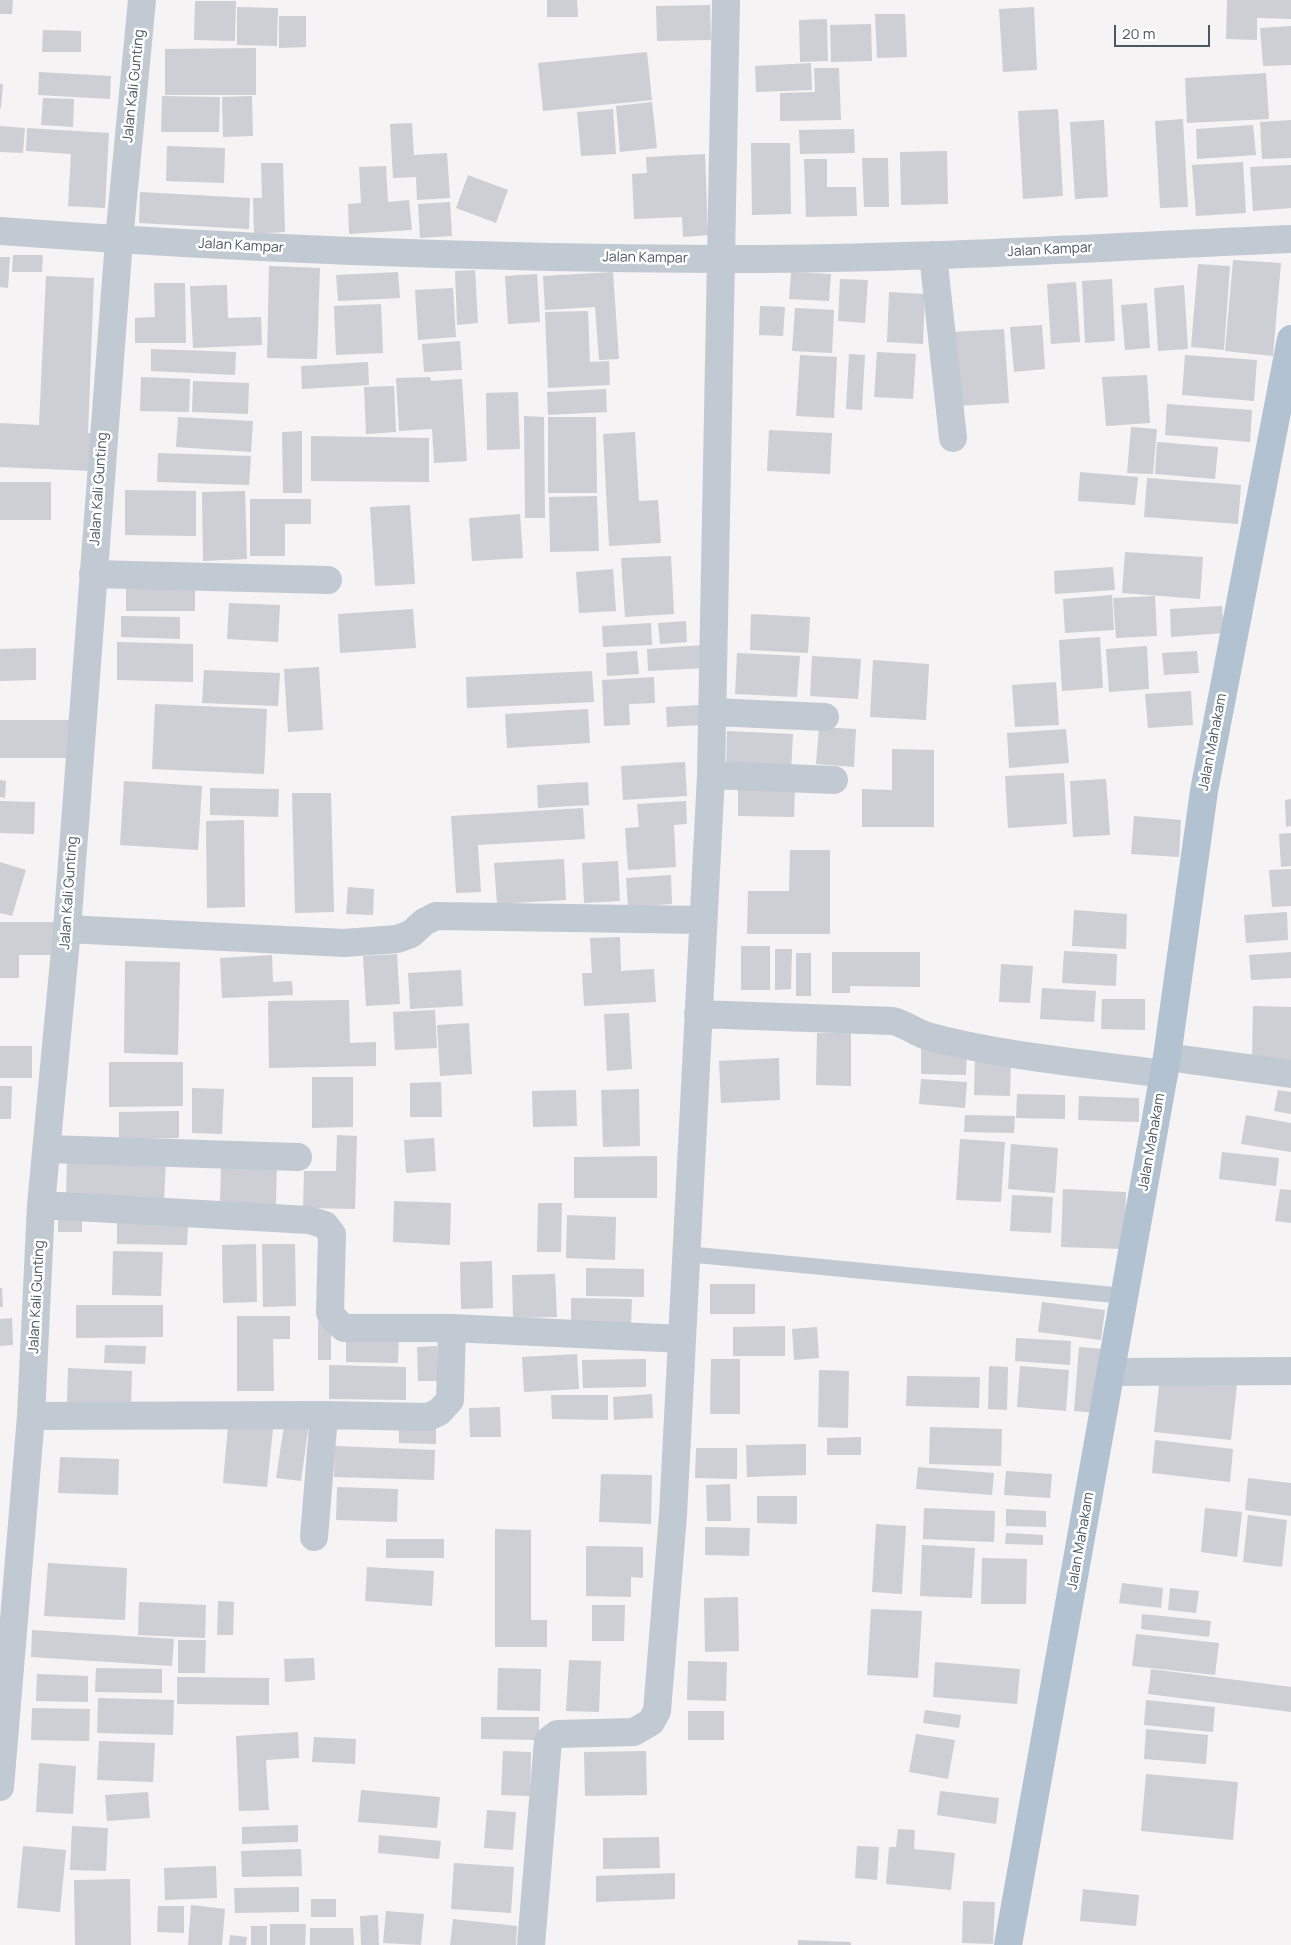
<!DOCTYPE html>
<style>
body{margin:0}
#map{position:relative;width:1291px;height:1945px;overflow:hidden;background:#f5f3f3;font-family:Manrope,sans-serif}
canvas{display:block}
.scale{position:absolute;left:1114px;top:25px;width:96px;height:22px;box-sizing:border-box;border:2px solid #4a5661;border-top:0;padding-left:6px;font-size:15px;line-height:18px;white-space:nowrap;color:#4a5661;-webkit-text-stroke:4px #fff;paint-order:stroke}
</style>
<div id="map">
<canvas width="1291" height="1945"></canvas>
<div class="scale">20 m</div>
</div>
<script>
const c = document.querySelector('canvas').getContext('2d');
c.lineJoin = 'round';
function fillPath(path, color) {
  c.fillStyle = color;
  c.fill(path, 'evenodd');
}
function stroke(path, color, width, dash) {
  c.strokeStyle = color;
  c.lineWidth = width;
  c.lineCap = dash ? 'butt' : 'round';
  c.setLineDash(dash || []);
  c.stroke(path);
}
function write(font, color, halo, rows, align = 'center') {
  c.font = font + ' Manrope,sans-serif';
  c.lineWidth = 5;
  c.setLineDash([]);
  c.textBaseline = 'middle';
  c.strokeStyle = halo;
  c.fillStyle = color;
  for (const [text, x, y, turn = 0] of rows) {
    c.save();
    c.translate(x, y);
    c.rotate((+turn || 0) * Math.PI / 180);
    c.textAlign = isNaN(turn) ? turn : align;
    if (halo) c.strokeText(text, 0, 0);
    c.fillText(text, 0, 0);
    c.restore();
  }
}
fillPath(new Path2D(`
 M0,0H13L12,14H0Z
 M547,0H577L578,17H547Z
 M1227,0H1291V19L1257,18V40L1226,39Z
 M195,1H236L235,41L194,40Z
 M710,5L711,40L657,41L656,6Z
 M237,7L278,8L277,46L237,45Z
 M1034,7L1037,70L1003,72L999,9Z
 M875,14H905L907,57L877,58Z
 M279,16H306V47L279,48Z
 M827,19L828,61L800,62L799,20Z
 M871,24L872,61L831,62L830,25Z
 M1291,26V65L1263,66L1260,28Z
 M43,30L81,31V52H42Z
 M256,48V95H165V49Z
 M647,52L652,100L543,111L538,63Z
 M811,63L812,90L756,92L755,66Z
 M814,68H839L841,120L780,121V93L815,92Z
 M39,72L111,76L110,99L38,95Z
 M1266,73L1269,119L1187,123L1185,78Z
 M0,84H3L1,108H0Z
 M162,96L220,97L219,132H161Z
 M252,96L253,136L223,137L222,97Z
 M43,98L74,99L73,127L41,125Z
 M652,102L657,148L620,152L616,106Z
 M613,109L616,154L581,156L577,112Z
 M1058,109L1063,196L1023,199L1018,111Z
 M1183,119L1188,207L1160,208L1155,121Z
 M1104,120L1108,197L1075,199L1070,122Z
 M1291,120V158L1262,159L1260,122Z
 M412,123L414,155L447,153L450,198L417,200L416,177L393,178L390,124Z
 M1253,125L1256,155L1197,159L1196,129Z
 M0,126L25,128L23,153L0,152Z
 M27,128L109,133L105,208L68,206L71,154L26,151Z
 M854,129L855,153L800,154L799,130Z
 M751,143H790L791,214L752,215Z
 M167,146L225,148L224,183L166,181Z
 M947,151L948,204L901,205L900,152Z
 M705,154L708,235L683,237L682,217L634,219L632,174L647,173L646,157Z
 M862,158H888L889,207H864Z
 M804,159H827V187H856L857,216L806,217Z
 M1243,162L1246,213L1196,216L1192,165Z
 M261,163H283L285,232L254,234L253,198H262Z
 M1291,165V208L1253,211L1250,167Z
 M386,166L388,202L409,200L412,230L349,234L348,204L361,203L359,167Z
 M468,175L508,190L496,223L456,208Z
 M140,192L250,198L249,229L139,223Z
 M450,202L452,236L420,238L418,204Z
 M13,255H43L42,272H12Z
 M0,257H10L8,288L0,287Z
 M1233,260L1281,263L1273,356L1225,351Z
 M1198,264L1230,266L1224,350L1191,347Z
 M269,266L320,268L317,359L267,358Z
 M475,270L478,323L457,325L455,271Z
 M398,272L400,298L338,301L336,275Z
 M613,272L619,359L599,360L595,307L545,310L543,276Z
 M791,272L831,274L829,301L789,299Z
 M537,274L540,322L508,324L505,276Z
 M46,276L94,278L88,433H93L91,471L0,467V423L39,425Z
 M840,279L868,280L865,323L838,321Z
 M1112,279L1115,341L1085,343L1082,281Z
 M1076,282L1080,342L1051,344L1047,284Z
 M154,283H185L186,343H135V318L155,317Z
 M227,285L228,318L261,317L262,345L193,348L190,286Z
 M1184,285L1188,349L1158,351L1154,288Z
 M453,288L456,337L418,340L415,290Z
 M889,292L925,294L923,344L887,342Z
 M1147,303L1150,348L1125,350L1121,305Z
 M381,304L383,353L336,355L334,306Z
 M760,306L785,307L783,336L759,335Z
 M795,308L834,310L832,353L792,351Z
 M588,311L590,362L609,361L610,385L548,388L545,312Z
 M1042,325L1045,369L1014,372L1010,327Z
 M1004,329L1009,403L956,406L952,332Z
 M460,341L462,370L424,372L422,344Z
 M151,349L236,352L235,375L151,371Z
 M877,352L916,354L913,399L874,397Z
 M849,354L865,355L862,410L846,409Z
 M800,355L837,357L834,418L796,416Z
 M1185,355L1257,360L1254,401L1182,395Z
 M368,362L369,385L302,389L301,366Z
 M1147,375L1150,423L1106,426L1102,377Z
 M141,377L190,379L189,412L140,411Z
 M430,377L431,381L462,379L467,461L434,463L432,429L399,431L396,378Z
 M193,381L249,383L248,414L192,412Z
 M394,386L396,432L366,434L364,387Z
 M606,389L607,412L548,415L547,392Z
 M518,392L520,449L487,450L486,393Z
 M1167,404L1252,410L1250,442L1165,435Z
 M524,416L544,417L545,518H525Z
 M178,417L253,421L251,452L176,447Z
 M548,417H596L597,493H548Z
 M1131,427L1157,429L1153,474L1127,473Z
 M769,430L832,433L830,474L767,471Z
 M302,431V493H283L282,432Z
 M635,432L639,501L658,500L661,543L609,546L603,434Z
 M311,436L429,438V482L311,481Z
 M1157,442L1218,447L1215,479L1155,474Z
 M158,453L251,456L249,485L157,482Z
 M1080,472L1138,477L1135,505L1078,501Z
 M1147,478L1241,485L1238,524L1144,517Z
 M0,482H51V520H0Z
 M125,490L196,491V536L125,535Z
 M245,491L247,559L203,561L202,492Z
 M597,496L599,551L550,552L549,497Z
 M250,499H311V524H285V556H250Z
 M410,505L415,584L375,586L370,507Z
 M520,514L523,558L472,561L469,518Z
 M1125,552L1203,557L1200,599L1122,593Z
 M671,556L674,614L625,617L621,558Z
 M1113,567L1115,590L1055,594L1054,571Z
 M613,569L616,611L579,613L576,572Z
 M126,588H195V611H126Z
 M1112,595L1114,630L1065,633L1063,599Z
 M1155,596L1157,636L1116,638L1113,598Z
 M229,603L280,605L278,642L227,639Z
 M1222,606L1224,633L1171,637L1170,609Z
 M413,609L416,648L340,653L338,614Z
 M751,614L810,617L808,653L750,650Z
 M121,616L180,617V639L121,637Z
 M686,621L687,642L660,644L658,623Z
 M651,623L652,645L603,647L602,626Z
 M1100,637L1103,688L1062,691L1059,640Z
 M117,642L193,644V682L117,680Z
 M704,645L705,668L648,671L647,649Z
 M1147,646L1149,689L1109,692L1106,649Z
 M36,648V680L0,681V649Z
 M637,651L639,674L607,676L606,653Z
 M1197,651L1199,673L1164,675L1162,653Z
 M737,653L800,656L797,697L735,694Z
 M812,656L861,659L858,699L810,696Z
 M873,660L929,664L926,720L870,717Z
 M319,667L323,730L288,732L284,669Z
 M204,670L280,673L278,706L202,703Z
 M592,671L594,702L467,708L466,677Z
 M654,677L655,703L629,704L630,725L604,726L602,680Z
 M1056,682L1059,725L1015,727L1012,685Z
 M1191,691L1193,725L1148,728L1145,694Z
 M155,704L267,709L264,774L152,769Z
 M699,705L700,725L667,727L666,707Z
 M588,709L590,743L507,748L505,714Z
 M0,720H71V758H0Z
 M819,727L856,729L854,767L816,764Z
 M1066,729L1069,763L1009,768L1007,733Z
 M727,731L793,734L791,772L726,768Z
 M892,749L934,750V827H862V789L892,790Z
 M685,762L687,796L623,800L621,766Z
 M1064,773L1067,824L1008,828L1005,776Z
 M1106,779L1110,835L1073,837L1070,781Z
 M0,780L6,781L5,798L0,797Z
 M124,781L202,786L198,850L120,845Z
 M588,782L589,805L538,808L537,785Z
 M210,788L279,789L278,817L210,815Z
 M738,788H795L794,817L738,816Z
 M292,793H331L334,912L295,913Z
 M1291,799V826L1286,827L1285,800Z
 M0,801L35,802L34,834L0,833Z
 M686,801L687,824L674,825L676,867L628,870L625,828L639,827L637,804Z
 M583,808L585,839L478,845L481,892L456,893L451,816Z
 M1134,816L1181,820L1179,857L1131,854Z
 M244,820L245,907L207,908L206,821Z
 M1291,833V866L1281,867L1279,834Z
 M790,850H830V934H747L748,891H789Z
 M564,859L566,900L497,904L494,863Z
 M618,861L620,901L584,903L582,863Z
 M0,862L26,870L12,916L0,913Z
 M1291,869V906L1272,907L1269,870Z
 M671,875L672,904L628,907L626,878Z
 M348,887L374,889L373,915L346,914Z
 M1074,910L1127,914L1126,949L1072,946Z
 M1287,912L1288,940L1246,943L1244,915Z
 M0,922H58L57,955H19V978H0Z
 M620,937L621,971L654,969L656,1002L584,1006L582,973H592L590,938Z
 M741,946H770V990H741Z
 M775,949H792L791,989L775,990Z
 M1064,951L1117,954L1116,986L1062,983Z
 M832,952H920V987L850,986V993H832Z
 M1291,952V978L1251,980L1249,955Z
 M796,953H811V996H796Z
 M397,954L400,1004L366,1006L363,956Z
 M272,955L273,982L292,981L293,995L222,998L220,958Z
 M125,961L180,962L178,1055L124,1053Z
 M1001,964L1033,966L1030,1003L999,1002Z
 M461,970L463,1006L410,1009L408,973Z
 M1042,988L1096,991L1094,1022L1040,1019Z
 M1102,999H1145V1030L1101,1029Z
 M349,1000L350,1043L376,1042V1066L269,1068L268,1001Z
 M1253,1006L1291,1007V1061L1252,1060Z
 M435,1010L437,1048L395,1050L393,1012Z
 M629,1013L632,1069L607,1071L604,1014Z
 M469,1023L472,1074L440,1076L437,1025Z
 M817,1033H851V1086L816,1085Z
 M0,1046H32V1078H0Z
 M921,1046L967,1047L966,1075L921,1074Z
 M975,1057L1011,1059L1010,1096L974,1095Z
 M779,1058L780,1100L721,1103L719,1061Z
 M109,1062H183V1106L109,1107Z
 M312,1077H353V1127L312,1128Z
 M921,1079L967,1082L965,1108L919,1104Z
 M441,1082L442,1117H410V1083Z
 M0,1086H12L11,1119H0Z
 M192,1088L224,1089L222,1134L192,1133Z
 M639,1089L640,1146L603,1147L601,1090Z
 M576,1090L577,1126L533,1127L532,1091Z
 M1278,1090L1291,1092V1114L1274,1111Z
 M1017,1094L1065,1095V1119L1016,1118Z
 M1079,1096L1139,1098V1122L1078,1120Z
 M179,1111V1138L119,1139V1112Z
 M965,1115L1015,1116L1014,1133L964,1132Z
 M1246,1115L1291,1123V1152L1241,1144Z
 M337,1135L357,1136L355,1209L303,1208L304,1171H336Z
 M434,1138L436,1171L406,1173L404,1140Z
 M960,1139L1005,1142L1001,1202L956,1200Z
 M1011,1144L1058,1148L1055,1193L1008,1189Z
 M1222,1152L1279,1158L1276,1186L1219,1179Z
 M657,1156V1198H574V1157Z
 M67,1157L166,1160L164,1202L66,1199Z
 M221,1161L277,1162L276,1205L220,1204Z
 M1063,1189L1126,1192L1124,1249L1061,1247Z
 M1280,1189L1291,1190V1223L1275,1221Z
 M1012,1195L1053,1197L1051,1233L1010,1231Z
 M394,1201L451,1203L450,1245L393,1242Z
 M538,1203H562L561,1252H537Z
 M58,1208H82V1232H58Z
 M567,1215L616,1217L615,1260L566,1258Z
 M117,1222L188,1223L187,1245L117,1244Z
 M256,1244L257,1302L223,1303L222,1245Z
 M262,1244H295L296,1306L263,1307Z
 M113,1251L163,1252L161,1296L112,1295Z
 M492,1261L493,1308L461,1309L460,1262Z
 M586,1268L644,1269V1297L586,1296Z
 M555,1274L557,1317L513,1318L512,1275Z
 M710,1284H755V1314H710Z
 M0,1288H2L3,1307H0Z
 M571,1298L632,1299L631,1325H571Z
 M1042,1302L1105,1310L1101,1340L1038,1332Z
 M76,1305H163V1337L76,1338Z
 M237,1316H290V1339H273L274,1391H237Z
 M12,1318L13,1345L0,1346V1319Z
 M331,1321V1360H318V1322Z
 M785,1326V1356H733V1327Z
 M817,1327L819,1358L794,1360L792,1329Z
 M346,1335L399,1336L398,1363L346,1362Z
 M1016,1338L1071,1341L1070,1365L1015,1361Z
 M105,1345L146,1346L145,1364L104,1363Z
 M437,1346L438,1381H418L417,1347Z
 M1079,1347L1104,1349L1099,1413L1074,1411Z
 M577,1354L579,1389L524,1392L522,1357Z
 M646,1359V1387L583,1388L582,1360Z
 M711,1359H740V1414H710Z
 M329,1365L406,1367V1400L329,1399Z
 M989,1366L1008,1367L1007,1410L988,1409Z
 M1020,1366L1069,1370L1066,1411L1017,1407Z
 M68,1368L132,1371L131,1406L67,1404Z
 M819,1370L849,1371L848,1428L818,1427Z
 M907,1376L980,1377L979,1408L906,1406Z
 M1160,1377L1237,1385L1231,1440L1154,1432Z
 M652,1394L653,1418L614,1420L613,1397Z
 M551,1395H608V1420L552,1419Z
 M500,1407L501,1437H470L469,1408Z
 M285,1419L309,1423L301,1481L276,1478Z
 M399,1423H436V1444L399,1443Z
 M228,1425L273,1429L267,1487L223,1483Z
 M930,1427L1002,1429L1001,1466L929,1464Z
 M861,1437V1455H827V1438Z
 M1155,1440L1233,1449L1230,1482L1152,1473Z
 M806,1444V1475L747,1477L746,1445Z
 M335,1446L435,1450L434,1480L334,1477Z
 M696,1448H737V1479L695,1478Z
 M60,1457L119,1459L118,1495L58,1493Z
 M918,1467L994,1473L992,1495L916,1489Z
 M1006,1471L1052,1474L1050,1498L1004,1495Z
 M601,1474L652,1475L651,1524L599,1522Z
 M1248,1478L1291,1483V1516L1245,1510Z
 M730,1484L731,1521H707L706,1485Z
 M337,1487L398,1489L397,1522L336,1520Z
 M757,1496H797V1524L757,1523Z
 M924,1508L995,1511L994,1542L923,1539Z
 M1205,1508L1242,1512L1237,1557L1201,1552Z
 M1006,1509L1046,1511V1527L1006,1526Z
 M1248,1515L1287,1520L1282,1567L1243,1562Z
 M876,1524L906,1526L902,1594L872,1592Z
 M705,1527L750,1528L749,1556L705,1555Z
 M495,1529L531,1530V1620H547V1647H495Z
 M1006,1533L1043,1535V1545L1005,1544Z
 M386,1539H444V1558H386Z
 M922,1545L975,1548L972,1598L920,1596Z
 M586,1546L643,1547V1578L631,1577V1597L586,1596Z
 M982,1558L1027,1559L1026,1604H981Z
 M48,1563L127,1568L125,1620L44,1616Z
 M367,1567L434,1571L432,1606L365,1601Z
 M1122,1583L1163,1588L1161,1608L1119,1603Z
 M1170,1588L1199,1591L1196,1613L1168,1610Z
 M738,1597L739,1651L705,1652L704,1598Z
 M218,1601L234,1602L233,1635H217Z
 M139,1602L206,1605L205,1638L138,1635Z
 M592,1605H625L624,1641H592Z
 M871,1609L922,1611L918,1678L867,1675Z
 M1142,1614L1211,1621L1209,1637L1141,1629Z
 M32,1630L174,1639L172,1666L31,1657Z
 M1136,1634L1219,1643L1215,1675L1132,1666Z
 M178,1640H206L205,1673H178Z
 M314,1658L315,1680L285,1682L284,1659Z
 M569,1660L601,1661L599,1712L566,1711Z
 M688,1661L727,1662L726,1701L687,1700Z
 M935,1662L1020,1669L1017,1704L933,1697Z
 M96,1668L162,1669V1693L95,1692Z
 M498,1668L541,1669L540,1711L497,1710Z
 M1151,1669L1291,1687V1712L1148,1694Z
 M37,1674L88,1676V1702L36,1701Z
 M177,1677L269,1678V1705L177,1704Z
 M98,1698L174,1700L173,1735L97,1733Z
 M1146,1700L1215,1707L1213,1732L1144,1725Z
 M32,1708L90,1709L89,1741L31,1740Z
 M925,1710L961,1715L959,1728L923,1723Z
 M688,1711H724V1740H688Z
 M481,1717H539V1740L481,1739Z
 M1146,1729L1208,1735L1206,1764L1144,1759Z
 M298,1732L299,1758L266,1760L269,1810L239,1811L236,1736Z
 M916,1734L955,1740L948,1779L909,1772Z
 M314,1737L356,1739L355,1764L312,1762Z
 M99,1741L155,1743L153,1782L97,1780Z
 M503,1751L531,1752L530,1796L501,1795Z
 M646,1751L647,1795L585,1796L584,1752Z
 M39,1763L76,1766L73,1814L36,1812Z
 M1146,1774L1238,1782L1233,1840L1141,1831Z
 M361,1790L440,1797L437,1828L358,1822Z
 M940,1791L999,1798L996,1824L937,1815Z
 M148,1792L150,1818L107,1821L105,1795Z
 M487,1810L516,1812L513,1850L484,1848Z
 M298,1825V1842L242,1844V1827Z
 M72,1826L108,1828L106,1871L70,1870Z
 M898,1829L915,1830L914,1849L955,1853L951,1890L886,1884L889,1847H896Z
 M379,1835L441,1841L439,1859L378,1853Z
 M659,1837L660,1868L603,1869V1838Z
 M23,1846L66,1850L60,1912L17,1908Z
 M857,1846L879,1847L877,1880L855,1878Z
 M301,1849L302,1876L242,1877L241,1851Z
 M454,1863L514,1867L511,1913L451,1909Z
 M216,1866L217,1898L165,1900L164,1868Z
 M675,1873V1899L596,1902V1876Z
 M130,1879L131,1945H75L74,1880Z
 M299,1887V1912L235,1913L234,1888Z
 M1083,1889L1139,1895L1136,1926L1080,1921Z
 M311,1899H336V1917H311Z
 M963,1901L995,1902L993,1944L962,1943Z
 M191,1905L225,1909L222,1945H188Z
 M158,1906H184V1933L157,1932Z
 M386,1911L424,1914L421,1945L383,1943Z
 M378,1915L379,1945H361L360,1916Z
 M453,1919L517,1926L516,1945H450Z
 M270,1924H306L305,1945H270Z
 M251,1926H267V1945H251Z
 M310,1928H353L354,1945H310Z
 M230,1935L247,1937L246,1945H229Z
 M798,1940L851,1942V1945H798Z`), '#cdcfd5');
stroke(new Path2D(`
 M686,1254L1125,1296`), '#c1cad2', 16);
stroke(new Path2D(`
 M0,231C239,249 480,258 720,259C910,260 1101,247 1291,239
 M933,255L953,438
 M93,574L328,580
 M713,712L825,717
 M711,775L834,780
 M67,929L344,943L397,939L411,934L424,922L436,916L703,920
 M698,1014L893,1021C905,1024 915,1032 927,1036C1004,1057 1086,1063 1164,1074
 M1167,1057L1291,1074
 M47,1149L298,1157
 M41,1205L309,1220L325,1225L332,1234L330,1313L336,1321L344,1328H452
 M1111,1372L1291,1371
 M324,1415L428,1417L439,1412L450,1400L452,1328L682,1339
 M31,1416L324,1415L314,1537
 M0,1787L31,1416L41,1205L67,929L119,240L142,0
 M531,1945L548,1741L557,1734L634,1732L651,1722L657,1711L673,1515L711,775L726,0`), '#c1cad2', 28);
stroke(new Path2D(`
 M1008,1945L1167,1057L1204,791L1291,339`), '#b3c2d1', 28);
write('14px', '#4a5661', '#fff', [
 ["Jalan Kali Gunting",134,86,-84],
 ["Jalan Kampar",241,246,3],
 ["Jalan Kampar",1050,250,-3],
 ["Jalan Kampar",645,258,1],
 ["Jalan Kali Gunting",99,489,-86],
 ["Jalan Mahakam",1213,742,-79],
 ["Jalan Kali Gunting",69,893,-86],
 ["Jalan Mahakam",1152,1142,-80],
 ["Jalan Kali Gunting",37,1297,-87],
 ["Jalan Mahakam",1081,1541,-80]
]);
</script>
